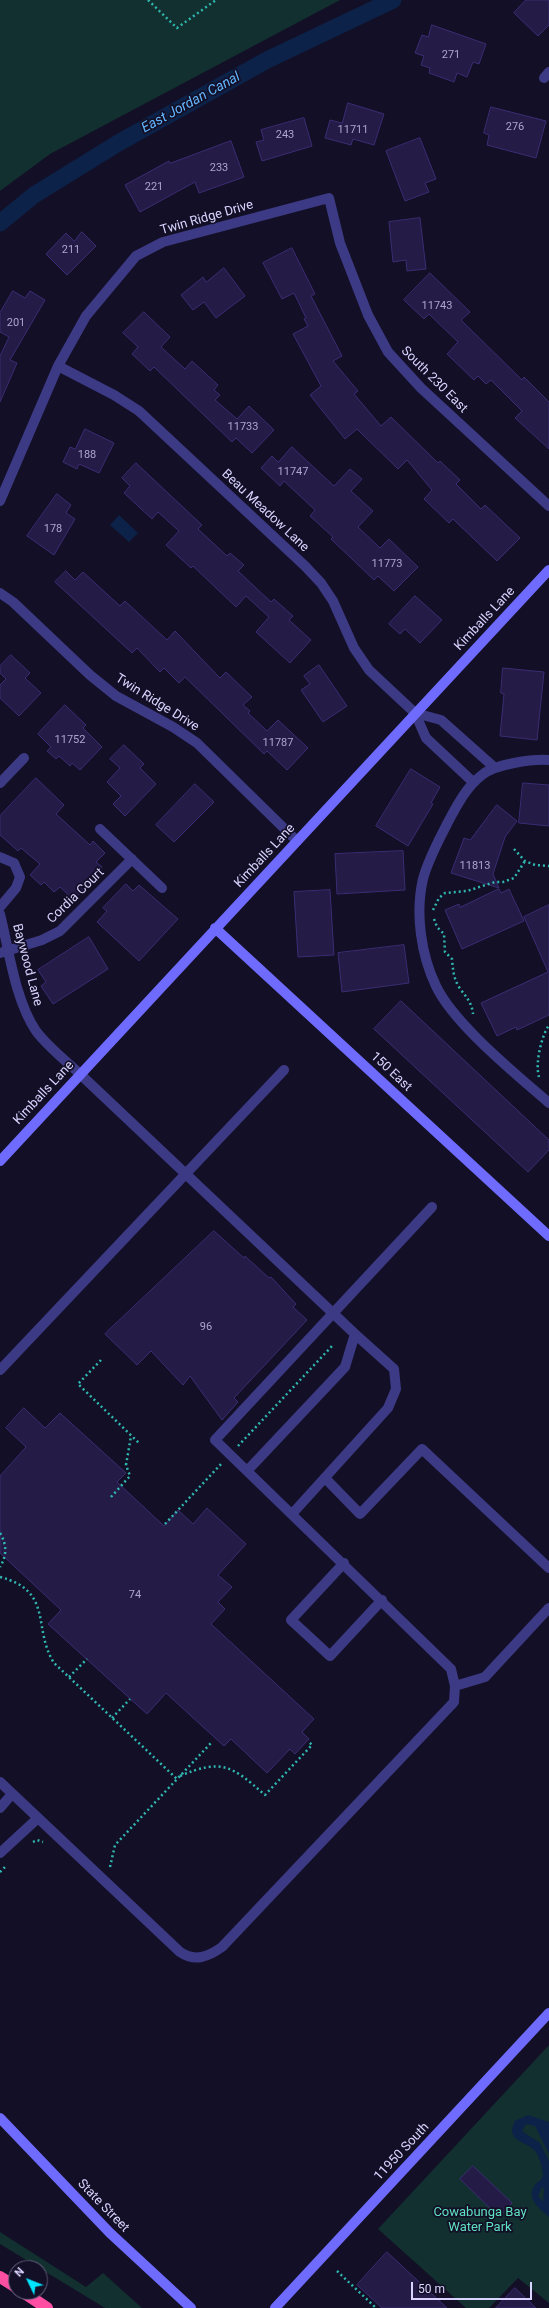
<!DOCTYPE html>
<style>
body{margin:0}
#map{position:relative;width:549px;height:2308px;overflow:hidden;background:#130f26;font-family:Roboto,sans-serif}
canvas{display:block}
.north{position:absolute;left:8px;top:2260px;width:40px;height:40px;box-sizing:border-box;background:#130f26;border:1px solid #625e7d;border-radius:50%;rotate:313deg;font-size:11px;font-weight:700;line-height:16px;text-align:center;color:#d9d4ff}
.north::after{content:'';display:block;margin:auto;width:14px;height:18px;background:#00e5ff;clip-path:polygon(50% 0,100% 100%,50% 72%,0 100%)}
.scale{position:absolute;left:411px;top:2282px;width:121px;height:18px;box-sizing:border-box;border:2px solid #d9d4ff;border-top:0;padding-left:5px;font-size:12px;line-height:14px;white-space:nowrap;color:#d9d4ff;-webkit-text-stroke:3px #130f26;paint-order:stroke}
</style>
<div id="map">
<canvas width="549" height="2308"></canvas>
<div class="north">N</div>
<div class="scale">50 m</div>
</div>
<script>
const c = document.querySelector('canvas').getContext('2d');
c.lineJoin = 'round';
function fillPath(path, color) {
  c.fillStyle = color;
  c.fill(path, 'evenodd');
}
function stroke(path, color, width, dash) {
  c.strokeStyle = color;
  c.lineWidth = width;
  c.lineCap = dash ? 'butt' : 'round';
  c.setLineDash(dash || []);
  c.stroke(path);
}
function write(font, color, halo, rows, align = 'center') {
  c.font = font + ' Roboto,sans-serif';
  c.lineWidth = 3.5;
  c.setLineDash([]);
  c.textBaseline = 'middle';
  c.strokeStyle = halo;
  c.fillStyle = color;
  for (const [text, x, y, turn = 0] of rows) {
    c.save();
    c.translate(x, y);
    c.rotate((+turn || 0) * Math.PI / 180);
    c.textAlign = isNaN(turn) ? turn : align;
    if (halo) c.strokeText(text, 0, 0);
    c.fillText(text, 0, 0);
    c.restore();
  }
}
fillPath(new Path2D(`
 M0,0H340L50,154L0,191Z
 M549,2045V2303L518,2278L489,2308H466L378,2229Z
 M0,2232L86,2287L103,2273L142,2308H105L0,2244Z`), '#12302f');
fillPath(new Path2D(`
 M119,515L138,533L129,542L110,525Z
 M528,2115L549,2122V2154L535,2126L526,2124L522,2131L540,2143L549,2161V2217C540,2209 525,2198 535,2185C537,2182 541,2181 543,2176C543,2168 539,2154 533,2149C523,2140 505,2141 515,2121ZM542,2187L544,2189L543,2202L538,2196Z`), '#0c2248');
stroke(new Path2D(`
 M0,223L34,195L120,142L267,60L393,0`), '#0c2248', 17);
const building = new Path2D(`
 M526,0H549V25L538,36L514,13Z
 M432,25L486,44L479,64L473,62L467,77L457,73L454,82L429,73L430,68L421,65L424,56L415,53L422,35L428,37Z
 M348,103L384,114L374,145L353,139L351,145L325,138L330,120L342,123Z
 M491,107L546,121L536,158L487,145L489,135L484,133Z
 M304,118L312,146L262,161L256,142L264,140L261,130Z
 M420,138L436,179L425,183L429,192L405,201L386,151Z
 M231,141L244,177L199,193L195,182L140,212L125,185L169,161L170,163Z
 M420,218L426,269L407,271L406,260L393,262L389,222Z
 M82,232L96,246L67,275L46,254L66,233L74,241Z
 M292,248L315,294L311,296L342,356L333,361L358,391L354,394L381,426L391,417L438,463L440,461L460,480L456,484L481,509L485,505L520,538L497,561L453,519L449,523L424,499L432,490L407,460L398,469L357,429L345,439L310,395L321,386L293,334L308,326L304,319L306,318L294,293L282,299L263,263Z
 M224,268L245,296L216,318L204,302L193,310L181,295L203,277L206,282Z
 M430,273L470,312L461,320L522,380L524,377L549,402V449L515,418L522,411L491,380L486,384L478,376L474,380L447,354L458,342L429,314L424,319L404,300Z
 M13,291L25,298L30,291L45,300L10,360L17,363L0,402V356L9,337L0,332V313Z
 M144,312L170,337L161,347L185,369L192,361L218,385L214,390L220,395L215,400L237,419L249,406L274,430L252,453L236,438L232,442L154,367L150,371L132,354L138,347L123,333Z
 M85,429L114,443L99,473L79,464L77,469L63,462L70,447L75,449Z
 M292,447L334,486L350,469L362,479L351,491L373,511L358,527L380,548L389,539L418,567L394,591L378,576L374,580L331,539L333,537L310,516L315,510L284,481L280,486L261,468L272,456L278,462Z
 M136,463L202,525L198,529L227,556L230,553L244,565L238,571L271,602L274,599L293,616L289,620L311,640L290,663L256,632L269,617L246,596L236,607L193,566L191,568L166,545L179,531L158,512L152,519L124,493L130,486L122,478Z
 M57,494L71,505L66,513L75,519L54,555L27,536Z
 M66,571L75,580L83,572L120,606L125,601L167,640L175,631L220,678L226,672L252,697L243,705L250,711L248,713L267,731L278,720L308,748L287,770L267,751L264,754L185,677L179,683L164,668L160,672L137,648L132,653L55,582Z
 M415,596L442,620L420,643L405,629L400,634L389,624Z
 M11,655L30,673L25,678L41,693L19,716L0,698V685L6,679L0,673V666Z
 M319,665L347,706L323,722L301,690L310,684L304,676Z
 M503,668L544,672L537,740L500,736L504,694L501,693Z
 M65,705L86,725L83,728L102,747L80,770L72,763L70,766L59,756L56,759L47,751L51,747L38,734Z
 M124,745L144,764L140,768L156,784L125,816L113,804L121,796L107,782L120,768L110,759Z
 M411,769L440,787L431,803L433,804L408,846L376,826Z
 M36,778L64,805L56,814L90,845L93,841L105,853L96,862L102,867L74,900L60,887L54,892L44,882L41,885L30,875L40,864L21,848L18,851L0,835V816Z
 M523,783L549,785V826L519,823Z
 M195,784L214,802L174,842L156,825Z
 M497,805L517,821L505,837L493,874L499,888L451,873L464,838L470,840Z
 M403,851L405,890L337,894L335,854Z
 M126,884L133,891L139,885L178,919L139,961L97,922L107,911L103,908Z
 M499,889L501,893L509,889L524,921L462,949L445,910L459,904L460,907Z
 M330,890L334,955L298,957L294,892Z
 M549,905V1015L517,1030L516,1027L497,1036L481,1003L548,972L524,917Z
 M89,937L108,969L53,1004L41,986L46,982L38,970Z
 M404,945L409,983L342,992L338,953Z
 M401,1001L549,1140V1150L528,1172L374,1029Z
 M214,1231L244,1258L245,1256L269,1278L271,1277L296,1304L293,1307L307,1320L234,1398L238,1402L222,1420L190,1376L183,1385L151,1351L137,1365L105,1334Z
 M24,1408L45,1428L60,1413L126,1473L117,1482L164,1526L178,1510L193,1524L207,1508L246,1544L218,1575L232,1587L218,1602L225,1609L211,1624L314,1719L302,1732L309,1739L295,1754L290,1749L267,1773L231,1739L224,1746L166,1693L147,1714L48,1624L61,1610L0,1553V1476L26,1447L6,1428Z
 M473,2166L512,2203L499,2217L460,2179Z
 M387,2252L447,2308H382L357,2285Z
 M515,2288L536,2308H496Z`);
fillPath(building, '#241b47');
stroke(building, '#3b2d73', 1);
stroke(new Path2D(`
 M148,0L177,28L216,0
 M514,849L525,861L535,865L549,866
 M433,910L439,898L445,893L467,891L495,882H503L514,878L525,861
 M434,919L437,927L444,934L445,952L452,959C453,969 453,977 459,987C465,996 472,1002 473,1014
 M539,1077C535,1064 541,1037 549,1025
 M101,1360L78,1384L139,1443
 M238,1446L333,1345
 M111,1497L130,1476L126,1465L131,1436
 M165,1524L222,1463
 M0,1533C7,1545 7,1555 0,1567
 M0,1577C54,1591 32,1628 54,1663L177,1779
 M69,1677L87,1659
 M112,1718L130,1699
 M180,1776C222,1758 232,1766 265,1795L312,1745L309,1742
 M33,1842L37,1840L43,1842
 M110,1867L115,1845L211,1743
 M0,1872L7,1865
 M337,2271L376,2308`), '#2fb8b0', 2.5, [2, 3]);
stroke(new Path2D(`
 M0,857L14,863L20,877L16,888L0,907
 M0,1370L284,1070
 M247,1471L215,1440L432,1207
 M325,1478L360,1514L422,1449L549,1568
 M292,1514L388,1408L396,1389L394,1369L355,1334
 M344,1563L291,1620L330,1656L382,1600
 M455,1686L485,1677L549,1608
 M0,1782L180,1952C195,1962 208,1957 222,1947L454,1702L455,1686L451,1669L247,1471L345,1367L355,1334L80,1074
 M0,1808L12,1794
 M0,1853L38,1818`), '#3d3a85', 10);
stroke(new Path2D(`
 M544,78L549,72
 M58,366L114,395L139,411L305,566L321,583L333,601L354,648L369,670L415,713L426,738L473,782
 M0,501L58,366L86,316L136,256L163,242L329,198L340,243L368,315L388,352L421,388L549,506
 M0,593L13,602L90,675L116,696L173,727L197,743L297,841
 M415,713L441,720L495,768
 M549,760C532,759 495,764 482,775C466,787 456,807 447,824C438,842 428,860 423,879C415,913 421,955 436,986C454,1024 516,1074 549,1103
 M0,783L24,758
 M100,829L162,888
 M0,914C9,950 15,1000 36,1031C48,1047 65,1060 80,1074
 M0,953L42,940L60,931L132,859`), '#3d3a85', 10);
stroke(new Path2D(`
 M215,928L549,1236
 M0,1161L549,570
 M0,2118L110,2233L191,2308
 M275,2308L549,2013`), '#6f6bff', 10);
stroke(new Path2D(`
 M0,2277L16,2287
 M23,2292L47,2308`), '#ff4fa3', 12);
write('11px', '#aca6d1', null, [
 ["271",451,55],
 ["276",515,127],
 ["11711",353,130],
 ["243",285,135],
 ["233",219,168],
 ["221",154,187],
 ["211",71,250],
 ["11743",437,306],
 ["201",16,323],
 ["11733",243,427],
 ["188",87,455],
 ["11747",293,472],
 ["178",53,529],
 ["11773",387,564],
 ["11752",70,740],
 ["11787",278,743],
 ["11813",475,866],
 ["96",206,1327],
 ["74",135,1595]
]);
write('13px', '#d9d4ff', '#130f26', [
 ["Twin Ridge Drive",207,218,-16],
 ["South 230 East",434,380,45],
 ["Beau Meadow Lane",265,511,43],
 ["Kimballs Lane",485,619,-47],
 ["Twin Ridge Drive",157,703,32],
 ["Kimballs Lane",265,856,-47],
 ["Cordia Court",76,896,-44],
 ["Baywood Lane",27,965,75],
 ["150 East",391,1072,43],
 ["Kimballs Lane",44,1093,-47],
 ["11950 South",402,2152,-47],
 ["State Street",103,2206,46]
]);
write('13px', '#5fe0c0', '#130f26', [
 ["Cowabunga Bay",480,2213],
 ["Water Park",480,2228]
]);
write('italic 14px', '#62b6ff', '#130f26', [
 ["East Jordan Canal",191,103,-29]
]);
</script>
